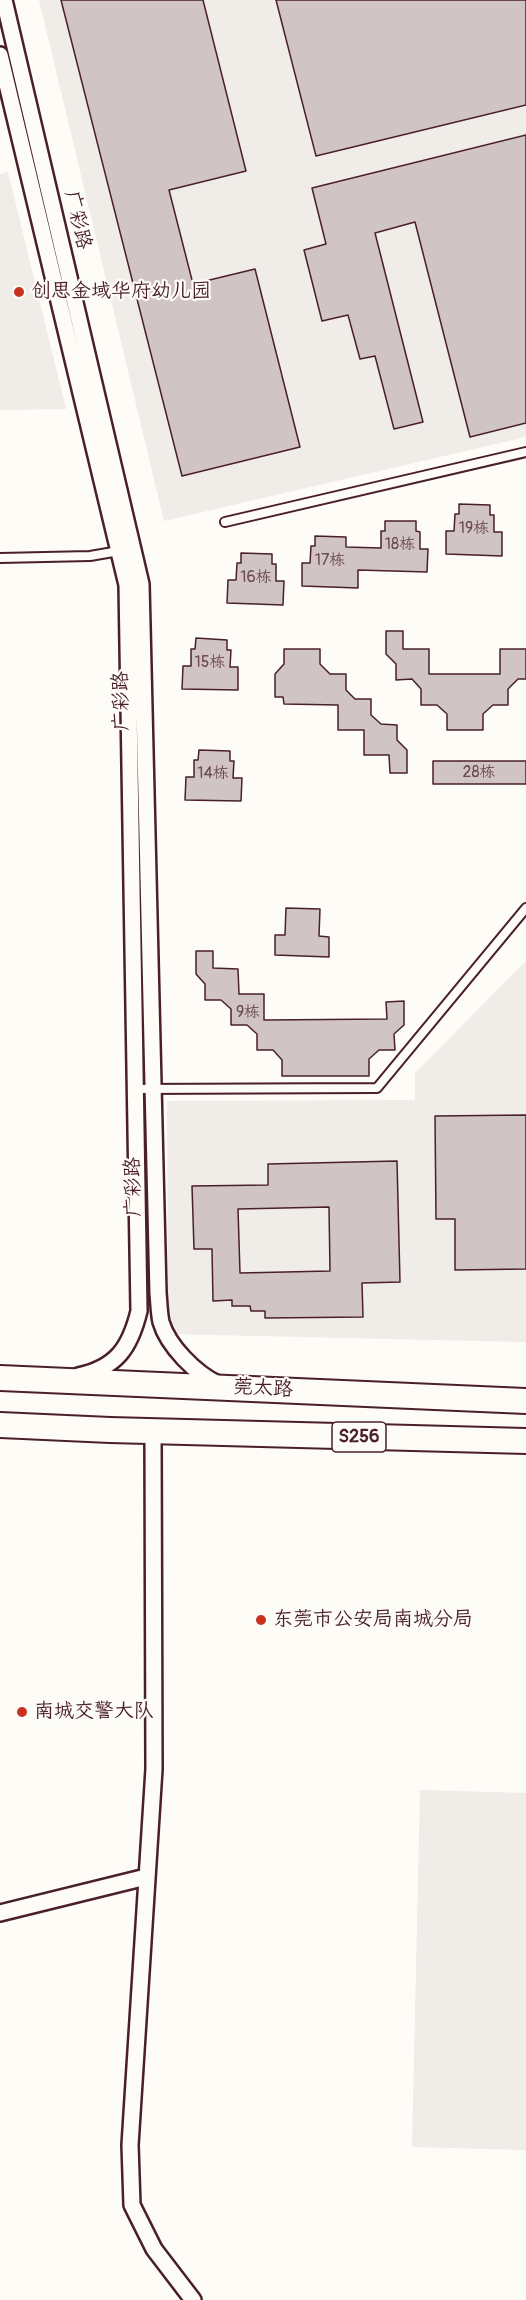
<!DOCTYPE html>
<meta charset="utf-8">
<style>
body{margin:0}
canvas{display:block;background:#fdfcf7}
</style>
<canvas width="526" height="2300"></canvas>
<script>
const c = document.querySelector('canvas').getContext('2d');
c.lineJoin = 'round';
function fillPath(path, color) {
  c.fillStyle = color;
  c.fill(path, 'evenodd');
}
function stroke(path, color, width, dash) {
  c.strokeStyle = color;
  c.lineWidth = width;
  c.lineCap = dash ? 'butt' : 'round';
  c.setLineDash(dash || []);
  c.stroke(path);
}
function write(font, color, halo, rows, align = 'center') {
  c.font = font + ' Pangolin,"LXGW WenKai TC",sans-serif';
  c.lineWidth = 4.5;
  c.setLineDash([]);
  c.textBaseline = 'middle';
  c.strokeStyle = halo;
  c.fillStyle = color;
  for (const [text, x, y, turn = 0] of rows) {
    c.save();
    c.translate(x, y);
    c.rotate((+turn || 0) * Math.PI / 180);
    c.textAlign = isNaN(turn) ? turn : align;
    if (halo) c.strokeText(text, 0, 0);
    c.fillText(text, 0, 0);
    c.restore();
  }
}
fillPath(new Path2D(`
 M39,0H526V437L164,521Z
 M8,172L66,409L0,410V174Z
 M526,961V1342L168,1334L167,1101L415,1100V1073Z
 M420,1790L526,1793V2150L412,2147Z`), '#f0ece8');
const building = new Path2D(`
 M61,0H203L246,171L169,190L193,284L255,269L300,447L182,476Z
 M276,0H526V105L316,156Z
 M526,135V423L470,437L415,222L375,233L423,422L394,429L375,356L360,359L348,315L322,321L304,250L326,244L312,188Z
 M459,504L490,505V515H494V532H502V556L446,554V531H454L455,514H459Z
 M385,521H416V531L420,532V549H428L427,572L358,570V588L302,586V563H310L311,546H315V536L346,537V547L381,548V531H385Z
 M241,553L272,554V564H276V581H284L283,605L227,603L228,580H236L237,563H241Z
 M386,631H403V649H429V674H500V649H526V679H518L508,689V705H493L483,714V730H447V714L437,705H421V689L412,679L396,680V664L386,654Z
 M196,638L227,640V650H231L230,667H238V690L182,689L183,666H191V649H195Z
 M284,649H320V664L330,674H346V690L355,699H371V715L381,724L397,725V740L407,750V773H390L389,755H364V730H338V705L284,704L283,697H275V674L284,664Z
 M199,750L230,751V761H234L233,778H242L241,801L185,800L186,777H194V760H198Z
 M433,761H526V784H433Z
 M286,908L320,909L319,936L329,937V957L275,955V935H285Z
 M196,951H213V968L238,969L239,994H264V1020L387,1019L386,1002L404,1001V1025L394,1034L395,1050H379L369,1059V1076H282V1060L273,1050H257V1034L247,1025H231V1009L221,1000H205V984L196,974Z
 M526,1115V1269L455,1270V1219H436L435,1116Z
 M397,1161L400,1282L362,1283L363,1317L265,1318V1311H251L250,1306H232V1300L213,1301L212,1249H194L192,1186L268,1185V1164ZM329,1207L330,1271L240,1273L238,1209Z`);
fillPath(building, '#d0c5c4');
stroke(building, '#4a1f2b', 1.5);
const lane = new Path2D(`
 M225,522L526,452
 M0,558L90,556L119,551
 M135,1089L377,1088L526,908`);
const street = new Path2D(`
 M4,0L141,584L158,1293C159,1303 159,1313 161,1322C168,1346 196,1374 218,1384
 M0,55L127,585L139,1311C130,1348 116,1368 78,1376
 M153,1431L154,1769L130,2145L132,2205L154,2249L193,2300
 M0,1913L146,1877`);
const primary = new Path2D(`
 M0,1378L526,1401
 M0,1425L110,1430L526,1441`);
stroke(lane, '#4a1f2b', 12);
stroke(street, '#4a1f2b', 20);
stroke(primary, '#4a1f2b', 28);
stroke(lane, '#fdfcf7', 8);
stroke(street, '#fdfcf7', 15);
stroke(primary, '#fdfcf7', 24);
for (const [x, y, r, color] of [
 [19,292,6,"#c8321e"],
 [261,1620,6,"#c8321e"],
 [22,1712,6,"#c8321e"]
]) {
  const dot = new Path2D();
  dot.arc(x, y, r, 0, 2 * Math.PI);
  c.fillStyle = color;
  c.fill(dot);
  stroke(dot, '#fdfcf7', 2);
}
write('16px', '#6c4851', null, [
 ["19栋",474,529],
 ["18栋",400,545],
 ["17栋",330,561],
 ["16栋",256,578],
 ["15栋",210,663],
 ["28栋",479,773],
 ["14栋",213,774],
 ["9栋",248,1013]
]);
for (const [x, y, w] of [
 [359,1437,54]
]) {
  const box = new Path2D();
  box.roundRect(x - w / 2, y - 15, w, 30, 4.5);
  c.fillStyle = '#fdfcf7';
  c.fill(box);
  stroke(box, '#4a1f2b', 1.5);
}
write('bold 18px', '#4a1f2b', null, [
 ["S256",359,1437]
]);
write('20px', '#4a1f2b', '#fdfcf7', [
 ["广彩路",77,220,77],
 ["广彩路",122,701,-91],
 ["广彩路",134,1187,-91],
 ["莞太路",263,1389,3]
]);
write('20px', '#4a1f2b', '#fdfcf7', [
 ["创思金域华府幼儿园",31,292],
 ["东莞市公安局南城分局",273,1620],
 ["南城交警大队",34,1712]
], 'left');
</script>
